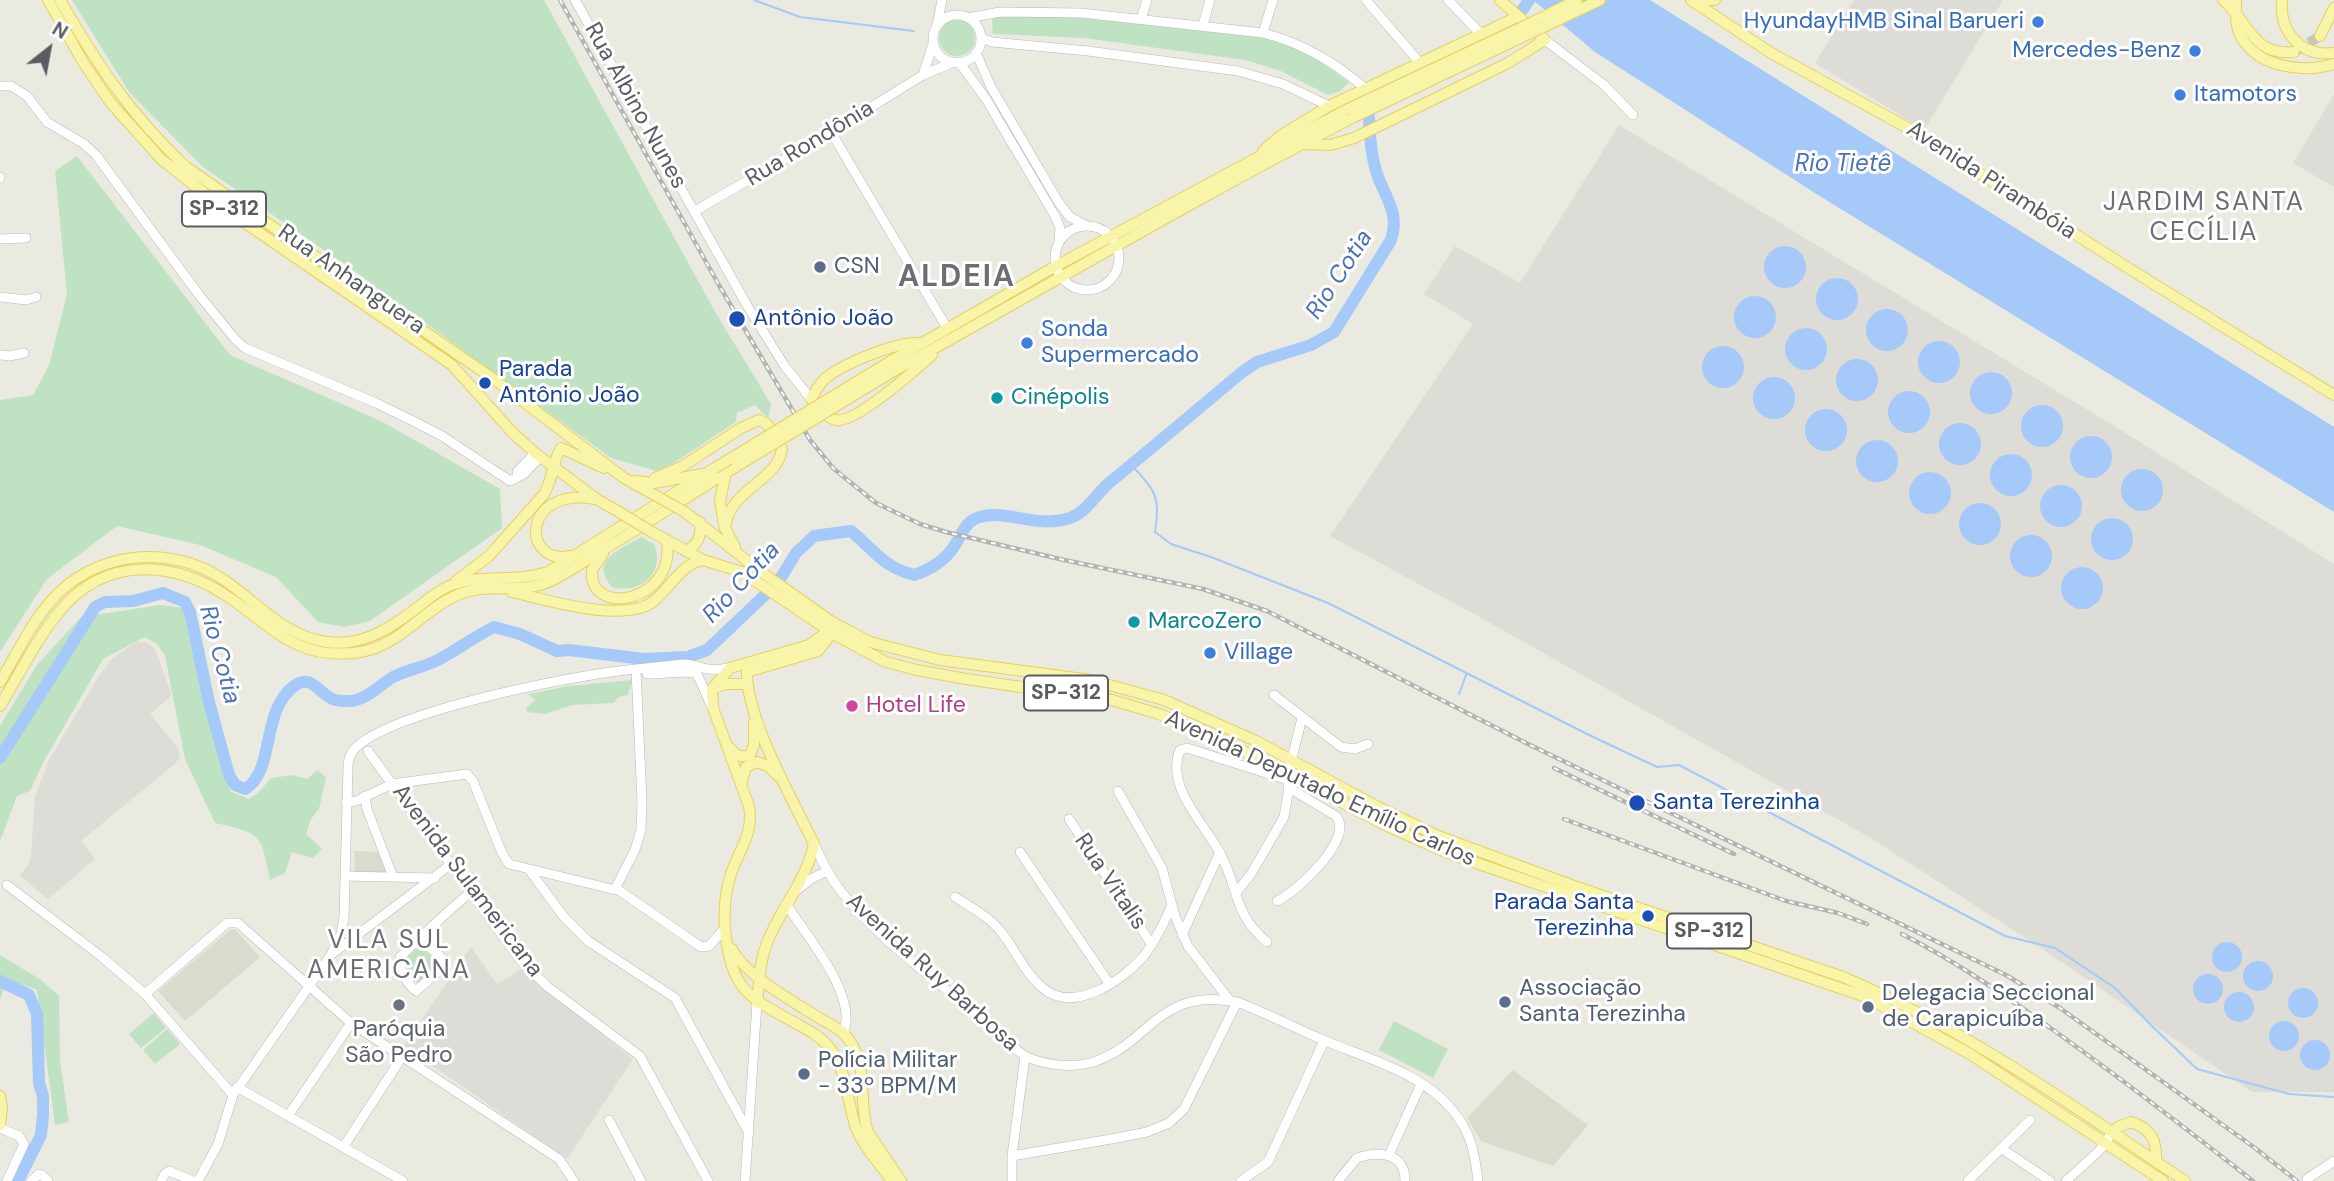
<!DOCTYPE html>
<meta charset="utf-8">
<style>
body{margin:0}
#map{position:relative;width:2334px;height:1181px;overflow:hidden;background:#ebeae1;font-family:"DM Sans",sans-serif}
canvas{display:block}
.north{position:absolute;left:14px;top:14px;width:70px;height:70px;-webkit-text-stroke:5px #fff;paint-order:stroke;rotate:31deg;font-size:19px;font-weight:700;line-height:28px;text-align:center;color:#5a5c61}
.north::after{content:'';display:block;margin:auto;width:24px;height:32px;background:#5a5c61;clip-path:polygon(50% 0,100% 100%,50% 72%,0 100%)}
</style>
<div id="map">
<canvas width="2334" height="1181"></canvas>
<div class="north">N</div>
</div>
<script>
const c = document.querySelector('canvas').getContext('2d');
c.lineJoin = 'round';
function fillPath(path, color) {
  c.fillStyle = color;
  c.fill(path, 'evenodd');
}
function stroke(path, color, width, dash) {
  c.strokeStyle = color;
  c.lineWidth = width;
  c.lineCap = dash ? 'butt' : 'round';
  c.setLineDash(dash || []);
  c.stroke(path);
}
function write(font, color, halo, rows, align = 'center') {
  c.font = font + ' "DM Sans",sans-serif';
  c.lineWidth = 6;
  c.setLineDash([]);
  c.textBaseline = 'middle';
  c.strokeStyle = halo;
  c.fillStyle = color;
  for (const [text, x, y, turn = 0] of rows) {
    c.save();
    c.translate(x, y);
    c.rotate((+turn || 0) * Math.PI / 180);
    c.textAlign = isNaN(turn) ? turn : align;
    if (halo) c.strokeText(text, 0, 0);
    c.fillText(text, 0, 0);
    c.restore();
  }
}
fillPath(new Path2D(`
 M1854,0H2003L1924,130L1815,63Z
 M2334,94V187L2293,163Z
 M1619,125L2119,429L2334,564V1092H2252L2047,952L1869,837L1476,615L1330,536L1473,324L1424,294L1455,246L1520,283Z
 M136,642H146L155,649L171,693L170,697L150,714L178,748L180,756L176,763L81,841L95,859L48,899L19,875L28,866L31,856L35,796L49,760L100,674L112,659Z
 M471,947L497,984L521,969L633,1059L567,1159L404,1046Z`), '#dddcd6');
fillPath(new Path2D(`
 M354,851L381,852L388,873L355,872Z
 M235,929L260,957L185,1021L158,991L230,930Z
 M1513,1070L1588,1125L1553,1166L1481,1141L1467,1118Z`), '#dbdacf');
fillPath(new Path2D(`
 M72,0H544L714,310L771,404L768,418L755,405L737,413L736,422L660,472L611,458L347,266L203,167L129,92Z
 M999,13L1089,14L1262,36L1306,52L1349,82L1340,91L1328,95L1281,71L1245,60L1084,38L993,34L992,20Z
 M939 38a18 18 0 1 1 36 0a18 18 0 1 1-36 0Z
 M77,156L230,355L383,422L500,489L502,528L370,621L344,627L318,622L276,577L200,545L117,526L47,579L0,652V400L33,395L49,365L67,294L55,171Z
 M641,537L654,544C666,572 641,595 612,587C589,559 620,550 641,537Z
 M160,605L185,608L230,791L249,799L258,793L271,778L292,775L307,779L317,770L326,777L319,809L311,819L306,834L322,849L313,858L292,852L285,873L270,880C261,834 262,833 215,823L185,759L165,656L157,644L145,637L103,659L43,763L30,791L17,796L0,841V726L37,665L81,617Z
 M632,680L628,695L619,697L613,703L572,705L545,714L527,712L526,708L535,700L528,694L569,686Z
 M421,945L440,966L419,984L409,975L407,956Z
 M0,955L41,980L59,996L60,1061L69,1122L55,1125L37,990L7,979L0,1000Z
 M154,1013L166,1028L141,1048L129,1034Z
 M1394,1021L1448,1049L1433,1078L1379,1050Z
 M167,1029L180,1044L155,1064L143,1050Z`), '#bfe2c3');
fillPath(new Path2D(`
 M1533,0H1650L2334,427V512L1818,195L1595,52Z
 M1764 267a21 21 0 1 1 42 0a21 21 0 1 1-42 0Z
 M1816 299a21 21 0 1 1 42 0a21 21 0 1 1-42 0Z
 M1734 317a21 21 0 1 1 42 0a21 21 0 1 1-42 0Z
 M1866 330a21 21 0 1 1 42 0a21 21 0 1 1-42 0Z
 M1785 349a21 21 0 1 1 42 0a21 21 0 1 1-42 0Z
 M1918 362a21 21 0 1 1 42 0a21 21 0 1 1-42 0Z
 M1702 367a21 21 0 1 1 42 0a21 21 0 1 1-42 0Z
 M1836 380a21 21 0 1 1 42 0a21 21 0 1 1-42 0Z
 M1970 393a21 21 0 1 1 42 0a21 21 0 1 1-42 0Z
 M1753 398a21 21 0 1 1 42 0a21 21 0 1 1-42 0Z
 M1888 412a21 21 0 1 1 42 0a21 21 0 1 1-42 0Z
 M2021 426a21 21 0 1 1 42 0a21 21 0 1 1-42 0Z
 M1805 430a21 21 0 1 1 42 0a21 21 0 1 1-42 0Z
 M1939 444a21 21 0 1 1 42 0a21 21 0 1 1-42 0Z
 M2070 457a21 21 0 1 1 42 0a21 21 0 1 1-42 0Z
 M1856 461a21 21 0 1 1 42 0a21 21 0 1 1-42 0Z
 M1990 475a21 21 0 1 1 42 0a21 21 0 1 1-42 0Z
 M2121 490a21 21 0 1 1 42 0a21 21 0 1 1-42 0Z
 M1909 493a21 21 0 1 1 42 0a21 21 0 1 1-42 0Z
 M2040 506a21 21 0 1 1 42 0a21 21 0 1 1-42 0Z
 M1959 524a21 21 0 1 1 42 0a21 21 0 1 1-42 0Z
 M2091 539a21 21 0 1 1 42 0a21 21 0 1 1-42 0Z
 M2010 556a21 21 0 1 1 42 0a21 21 0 1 1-42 0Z
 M2061 588a21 21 0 1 1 42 0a21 21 0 1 1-42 0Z
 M2212 957a15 15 0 1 1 30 0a15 15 0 1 1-30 0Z
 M2243 976a15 15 0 1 1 30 0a15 15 0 1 1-30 0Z
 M2193 989a15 15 0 1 1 30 0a15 15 0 1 1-30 0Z
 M2288 1003a15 15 0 1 1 30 0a15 15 0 1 1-30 0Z
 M2224 1007a15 15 0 1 1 30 0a15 15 0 1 1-30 0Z
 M2269 1036a15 15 0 1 1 30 0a15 15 0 1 1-30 0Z
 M2300 1055a15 15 0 1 1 30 0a15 15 0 1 1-30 0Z`), '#a5c9f8');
stroke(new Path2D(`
 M754,0L800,17L914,31
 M1132,466C1155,489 1161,498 1155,532L1171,544L1211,557L1328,603L1587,734L1657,767L1679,765L2005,936L2055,948L2115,988L2153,1027L2197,1069L2289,1094L2334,1097
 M1459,694L1466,675`), '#a5c9f8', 2);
stroke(new Path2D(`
 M1523,9L1529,0
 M0,758L95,607L105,602L133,601L163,593L185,602L190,612L209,702L229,775L235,785L245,789C276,770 260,712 294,686C312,672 320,696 335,700C339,701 347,701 351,701C367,699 380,685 393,677C407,670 424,667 438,660C457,650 474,637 494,627L520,634L557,651L569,650L644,659L688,657L707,650L764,596L782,576L796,553L814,536L851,531C874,550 883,567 914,575C929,570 944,561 953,548C962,536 964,521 980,517C1006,509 1038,529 1070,518C1087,512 1096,494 1109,483C1153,447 1197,410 1241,373L1257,362L1311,345L1334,332L1391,240C1401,210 1382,195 1375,167C1370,150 1370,134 1369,117
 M0,981L29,995L37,1014L39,1083L43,1096V1115L41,1135L18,1181`), '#a5c9f8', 12);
stroke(new Path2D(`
 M2296,51L2320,36`), '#c7c6c1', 10, [10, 5]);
const minor = new Path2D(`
 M575,0L748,307L784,365L811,399
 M1366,0L1420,63
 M1448,0L1481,34
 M933 39a24 24 0 1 1 48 0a24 24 0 1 1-48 0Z
 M968,18L1000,12L1081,13L1263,33C1302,43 1336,63 1366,89
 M1141,19L1147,0
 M1203,25L1210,0
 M937,26L942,0
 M1263,33L1273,0
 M981,38L992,42L1088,51L1238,71L1283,84L1329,106
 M1545,40L1603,84L1633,115
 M976,53L991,87L1059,203L1070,217L1087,226
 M959,62L986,99L1055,216L1060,228L1059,241
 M923,75L933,44
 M0,86H11L27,96L47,122L84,144L96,155L199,295L235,339L245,348L376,403L415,422L442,436L510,481L524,474L540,457
 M831,132L947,328
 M0,178V177
 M695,211L831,132L923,75L954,62
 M1055 258a32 32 0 1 1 64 0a32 32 0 1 1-64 0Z
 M0,239L26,238
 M0,297L26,300L36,297
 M0,355L9,356L24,353
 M517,472L535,453
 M647,674C662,675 685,669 697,674L712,707
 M1274,695L1341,747L1355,749L1368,744
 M368,751L521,961L548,987L640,1056L708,1181
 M1118,791L1162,868L1175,916L1188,946L1230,1001
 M365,796L367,809L393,877
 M346,802L356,801L392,784L467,774L473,781L502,853L509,864L620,891L701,947L709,946L725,928
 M1069,819L1152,945
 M814,844C821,859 829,876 840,890C877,938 928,974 974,1012C986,1022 1015,1051 1027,1057C1045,1065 1071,1068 1090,1063C1150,1046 1157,986 1237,1002C1266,1013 1293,1027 1321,1039C1365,1058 1422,1072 1453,1111C1471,1132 1475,1154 1478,1181
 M1020,852L1109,983
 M530,871L564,917L588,941L675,998L749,1133
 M345,876L435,878
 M7,885L102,957L145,994L233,1095
 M615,889L635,850L641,830L642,801L636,670
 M797,890L811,879L827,871
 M1236,893L1251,874L1284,817L1288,794V774L1302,718
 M955,897C972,908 990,917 1002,933C1016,951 1026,975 1044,989C1074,1013 1122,981 1143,957C1155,942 1164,923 1172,905
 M1277,901C1297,892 1355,838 1336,816L1289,788
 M786,904C805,934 860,997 843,1033
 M1182,935L1220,852
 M419,938L442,958L441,969L416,991C406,983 399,970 400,957C423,935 445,913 470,893
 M1267,942C1233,914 1239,888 1220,853C1204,823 1165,787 1180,750L1187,748L1288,780
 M332,954L450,865
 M145,994L227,923H238L351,1023L559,1159L574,1181
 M237,1087L403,1181
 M288,1116L351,1023
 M609,1120L641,1181
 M0,1128L19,1136L24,1144L7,1181
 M344,1146L402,1057
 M2002,1149L2050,1181
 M1389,1155L1421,1084
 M1012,1156L1117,1138L1147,1132L1169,1123L1184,1109L1237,1002
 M2307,1179L2334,1161
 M31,1181L39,1174L42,1175L48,1181
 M161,1181L165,1174L169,1171L193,1181
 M198,1181L218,1144L233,1095L331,955L341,934L344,917L348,767C348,762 349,757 352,752C381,713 568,677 619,671C640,668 661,667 682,664C692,663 700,668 708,669C715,670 723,669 729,668
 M745,1181L757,1003
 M1012,1181V1156L1025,1056
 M1241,1181L1268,1162L1324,1041
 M1338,1181L1357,1158C1378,1151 1405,1152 1405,1181
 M1968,1181L2030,1120
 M2066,1181L2100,1150L2109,1137`);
const major = new Path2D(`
 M48,0L83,62L110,102L161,159L222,207L452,365L512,432L535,453L598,500L619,512
 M60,0C98,66 130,114 186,167L495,380L624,478L651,493
 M1691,0L1771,53L1908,128L2133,271L2334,395
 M1702,0H1715
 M2223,0C2250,22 2251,56 2294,52
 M2236,0C2236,13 2235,26 2241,37C2259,68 2303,73 2334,64
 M2282,0C2279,32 2301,57 2334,53
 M1533,22L1577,0
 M1541,28L1600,0
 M2320,36L2334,8
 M1301,144L1330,145L1354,138L1506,64L1545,40L1500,0
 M1263,151L1280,136L1329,106L1517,17
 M918,343C896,342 845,363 827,377C820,382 815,392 811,399C818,406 826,418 836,420C855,424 917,368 932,355
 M891,361L1056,266L1346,110
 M897,369C1049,285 1200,196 1354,117
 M655,478L683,466L741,428L759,420L767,424L782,449C777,482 730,488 725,528L735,547
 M635,481L654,483L702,474
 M685,512L760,571L832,622L870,642L940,660L1091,680L1164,700L1256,741L1376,806L1438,836L1571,885L1843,977C1966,1029 2074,1107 2185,1181
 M724,525L720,501L726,472
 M652,532L703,560L742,572L837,636L886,662L917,670L966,679L1112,700L1159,714L1218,738L1385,825L1450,854L1866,997L1970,1054L2163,1181
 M685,551C698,546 702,535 700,522
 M603,554L592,570C588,618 676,603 667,541
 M571,556C521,566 521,486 595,499
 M456,581L489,556L544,494C553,479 552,463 561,448L604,468
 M512,592C546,600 625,624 654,601C670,588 682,563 703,560
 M829,626L824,634L809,645L730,668L712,689L713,708L749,806C754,836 738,850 730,877C725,893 724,914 725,930C732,993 749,997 799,1025C810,1031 821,1037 829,1047C847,1069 847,1102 856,1128C864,1148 880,1164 892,1181
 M0,682C16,655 30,625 51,601C94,551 170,543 224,580C257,602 285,637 327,642C362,647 391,628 418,607C427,600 437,591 449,586C481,573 515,583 548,572L715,468
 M715,688L725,684H747
 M0,706C19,675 36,640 59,612C106,554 177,560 234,601C277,632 302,661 360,652C400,646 424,608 460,594C487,583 516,593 543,584C561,578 578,565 594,555C643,527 689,495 737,466
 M730,748C736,756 740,758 750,755L754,745V722
 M741,785L746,767L757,762L768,766L778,776
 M732,949C746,976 794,1002 821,1019C828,1023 838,1028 844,1034C871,1061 857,1101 868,1132L901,1181
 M757,1003C760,982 759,962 767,943C780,909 807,880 814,844C793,800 746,719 747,672L818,651L833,632
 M0,1096L2,1107L0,1125
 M2112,1133L2118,1127L2131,1122C2152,1129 2157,1141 2156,1162`);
stroke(minor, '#b7b8bd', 10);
stroke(major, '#e6d160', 12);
stroke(minor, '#fff', 9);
stroke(major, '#f8f5a9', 10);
const rail = new Path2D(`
 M560,0L720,287L810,440L834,469L876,503L920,524L946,532L1064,560L1203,589L1267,611L1528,744L2006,975L2060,1008L2255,1148L2297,1181
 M1554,768L1734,854
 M1564,819L1786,901L1838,913L1867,924
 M1902,934C1957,962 2006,996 2056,1032C2123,1080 2188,1130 2253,1181`);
stroke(rail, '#b2b3b3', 4.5);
stroke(rail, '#fff', 2, [5]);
const majorBridge = new Path2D(`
 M1346,110L1533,22
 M1354,117L1541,28
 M737,466L897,369
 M715,468L891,361
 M651,493L685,512
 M619,512L652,532`);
stroke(majorBridge, '#e6d160', 12, []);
stroke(majorBridge, '#f8f5a9', 10);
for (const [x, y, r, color] of [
 [2038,22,7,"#3f7fe0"],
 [2195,51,7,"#3f7fe0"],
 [2180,95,7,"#3f7fe0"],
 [820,267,7,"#5c6f8a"],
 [737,319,9,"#1a4fb4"],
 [1027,343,7,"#3f7fe0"],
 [485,383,7,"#1a4fb4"],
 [997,398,7,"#0f9aa8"],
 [1134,622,7,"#0f9aa8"],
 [1210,653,7,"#3f7fe0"],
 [852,706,7,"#d1479c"],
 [1637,803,9,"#1a4fb4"],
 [1648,916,7,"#1a4fb4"],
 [1505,1002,7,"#5c6f8a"],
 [399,1005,7,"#6b7280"],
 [1868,1007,7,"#5c6f8a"],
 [804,1074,7,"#5c6f8a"]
]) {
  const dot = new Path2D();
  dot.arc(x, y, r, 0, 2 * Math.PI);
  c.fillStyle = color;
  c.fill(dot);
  stroke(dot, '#fff', 2.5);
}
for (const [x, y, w] of [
 [224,209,84],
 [1066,693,84],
 [1709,931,84]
]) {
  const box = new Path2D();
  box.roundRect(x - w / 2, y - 17.5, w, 35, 5);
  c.fillStyle = '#fff';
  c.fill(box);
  stroke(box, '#5a5c61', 2);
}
write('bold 21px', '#5a5c61', null, [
 ["SP-312",224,209],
 ["SP-312",1066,693],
 ["SP-312",1709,931]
]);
write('23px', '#366cbe', '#fff', [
 ["HyundayHMB Sinal Barueri",2024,22,"right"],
 ["Mercedes-Benz",2181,51,"right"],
 ["Itamotors",2194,95],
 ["Sonda",1041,330],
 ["Supermercado",1041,356],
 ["Village",1224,653]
], 'left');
write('23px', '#5a5c61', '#fff', [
 ["Rua Albino Nunes",635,106,61],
 ["Rua Rondônia",810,144,-31],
 ["Avenida Pirambóia",1991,181,33],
 ["Rua Anhanguera",351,280,35],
 ["Avenida Deputado Emílio Carlos",1320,789,25],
 ["Avenida Sulamericana",467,881,53],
 ["Rua Vitalis",1110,882,56],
 ["Avenida Ruy Barbosa",932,973,42]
]);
write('23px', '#4e5e75', '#fff', [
 ["CSN",834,267],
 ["Associação",1519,989],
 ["Santa Terezinha",1519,1015],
 ["Delegacia Seccional",1882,994],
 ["de Carapicuíba",1882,1020],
 ["Polícia Militar",818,1061],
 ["- 33º BPM/M",818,1087]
], 'left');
write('23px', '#164399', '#fff', [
 ["Antônio João",753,319],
 ["Parada",499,370],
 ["Antônio João",499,396],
 ["Santa Terezinha",1653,803],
 ["Parada Santa",1634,903,"right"],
 ["Terezinha",1634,929,"right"]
], 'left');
write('23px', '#0d838f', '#fff', [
 ["Cinépolis",1011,398],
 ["MarcoZero",1148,622]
], 'left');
write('23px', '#b23c85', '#fff', [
 ["Hotel Life",866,706]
], 'left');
write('23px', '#5b616d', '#fff', [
 ["Paróquia",399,1030],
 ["São Pedro",399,1056]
]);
write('italic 24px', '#4a72b9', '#fff', [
 ["Rio Tietê",1843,165],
 ["Rio Cotia",1340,275,-57],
 ["Rio Cotia",742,583,-47],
 ["Rio Cotia",219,655,75]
]);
c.letterSpacing = '2px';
write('26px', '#6b6e73', '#fff', [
 ["JARDIM SANTA",2204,203],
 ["CECÍLIA",2204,233],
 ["VILA SUL",389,941],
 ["AMERICANA",389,971]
]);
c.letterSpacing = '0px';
c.letterSpacing = '2px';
write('bold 30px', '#6b6e73', '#fff', [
 ["ALDEIA",957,278]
]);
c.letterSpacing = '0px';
</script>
